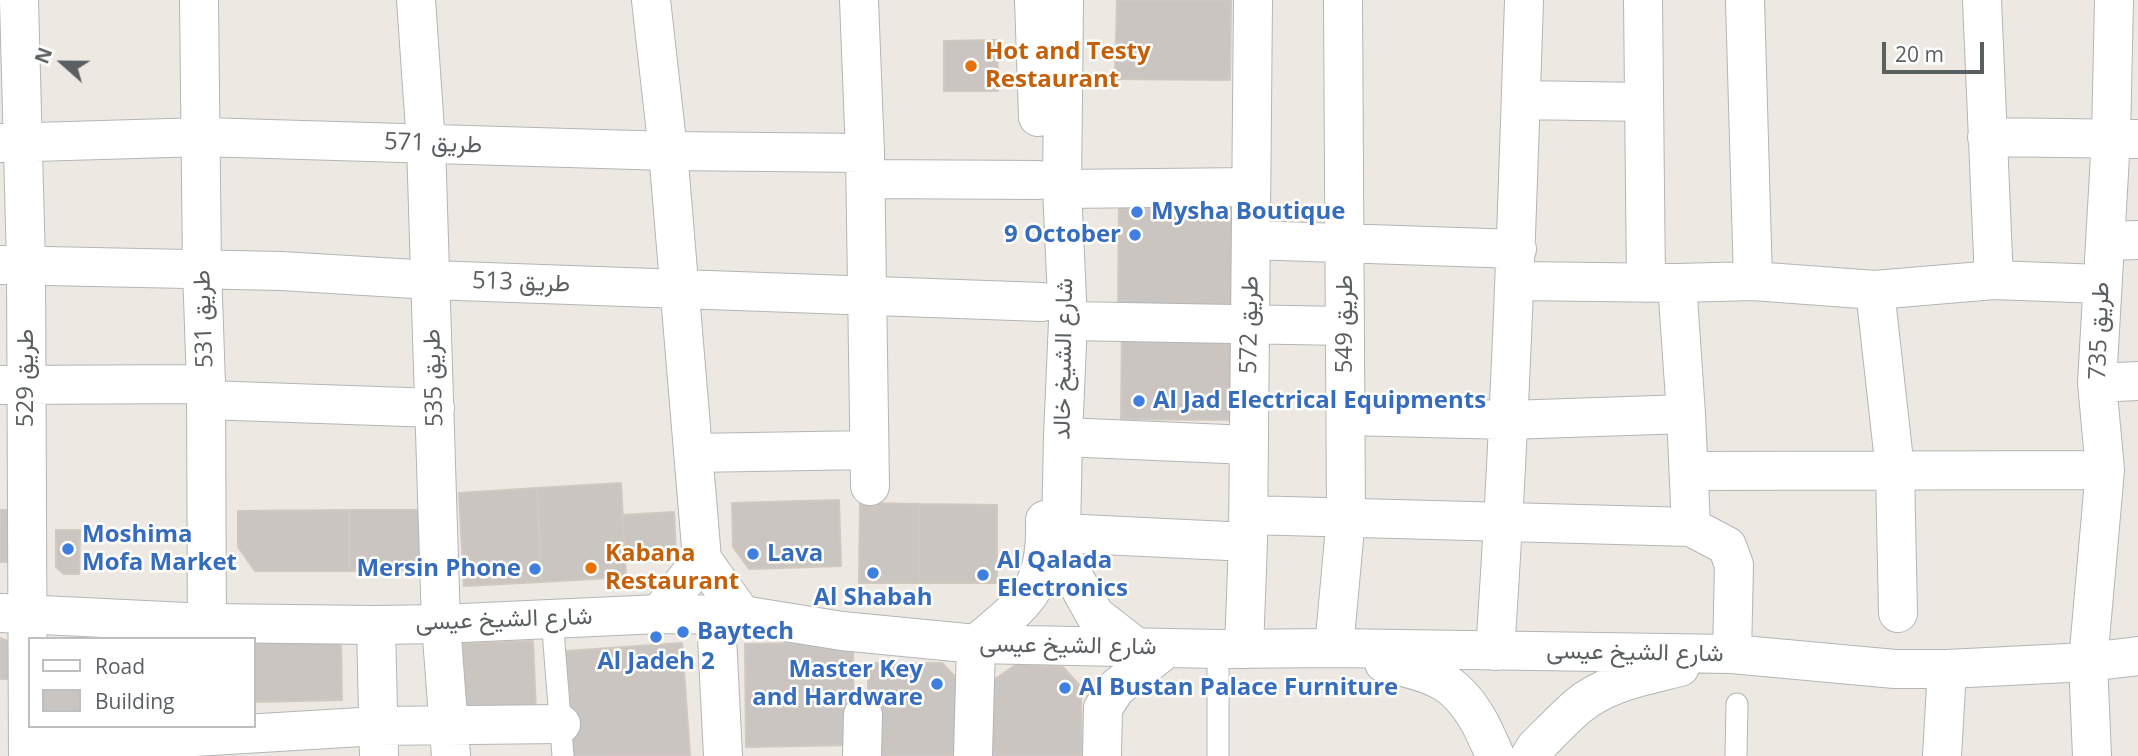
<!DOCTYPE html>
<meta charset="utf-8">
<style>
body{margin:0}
#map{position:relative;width:2138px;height:756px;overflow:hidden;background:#ede8e1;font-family:"Open Sans",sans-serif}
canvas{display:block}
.legend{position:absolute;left:28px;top:637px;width:228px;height:91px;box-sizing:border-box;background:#fff;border:2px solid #bdbfc0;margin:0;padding:9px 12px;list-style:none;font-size:21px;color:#5a5f62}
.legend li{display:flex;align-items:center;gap:14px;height:35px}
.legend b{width:35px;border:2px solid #bdbfc0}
.north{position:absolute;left:28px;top:28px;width:70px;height:70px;-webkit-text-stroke:5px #fff;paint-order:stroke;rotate:291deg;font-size:19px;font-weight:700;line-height:28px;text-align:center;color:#5a5f62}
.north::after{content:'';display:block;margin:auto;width:24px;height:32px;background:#5a5f62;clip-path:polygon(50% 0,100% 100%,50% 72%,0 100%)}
.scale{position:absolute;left:1882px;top:42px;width:102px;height:32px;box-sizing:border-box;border:4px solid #5a5f62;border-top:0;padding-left:9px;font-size:21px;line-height:24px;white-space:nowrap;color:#5a5f62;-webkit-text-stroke:5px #fff;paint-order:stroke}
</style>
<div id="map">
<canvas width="2138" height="756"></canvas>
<ul class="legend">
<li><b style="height:9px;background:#fff"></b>Road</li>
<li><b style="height:19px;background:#cac5c0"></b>Building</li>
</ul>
<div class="north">N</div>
<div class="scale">20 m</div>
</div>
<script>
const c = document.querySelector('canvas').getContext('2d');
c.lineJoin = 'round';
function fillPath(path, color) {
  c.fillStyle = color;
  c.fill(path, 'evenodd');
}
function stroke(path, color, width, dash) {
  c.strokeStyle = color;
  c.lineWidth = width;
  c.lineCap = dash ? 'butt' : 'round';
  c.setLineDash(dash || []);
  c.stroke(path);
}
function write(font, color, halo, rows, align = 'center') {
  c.font = font + ' "Open Sans",Vazirmatn,sans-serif';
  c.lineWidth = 5;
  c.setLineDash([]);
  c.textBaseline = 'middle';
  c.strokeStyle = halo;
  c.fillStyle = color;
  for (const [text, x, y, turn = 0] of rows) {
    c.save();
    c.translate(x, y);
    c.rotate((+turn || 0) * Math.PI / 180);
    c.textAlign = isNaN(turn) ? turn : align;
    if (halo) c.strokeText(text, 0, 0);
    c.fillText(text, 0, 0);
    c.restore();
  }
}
const building = new Path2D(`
 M1117,0H1231L1230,80L1115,79Z
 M997,40L998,91H944V41Z
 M1119,195L1236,196L1234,312L1118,310Z
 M1122,325L1233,326L1232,420L1121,419Z
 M621,483L626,577L542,582L537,488Z
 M537,488L542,582L464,586L459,493Z
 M839,500L841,566L749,569L733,547L732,503Z
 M860,503L919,504V583H859Z
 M919,504L997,505V583H919Z
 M0,510H9V562H0Z
 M349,510H424L425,570L349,571Z
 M349,510V571H255L238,547V511Z
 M674,512L676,553L625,556L622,515Z
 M56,530H80L79,574H64L56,567Z
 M341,637L342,700L254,702V640Z
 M0,638L15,644V679H0Z
 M533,641L536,711L455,714L453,644Z
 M853,642L854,745L746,747L745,644Z
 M682,643L690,755L573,756L566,651Z
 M868,663H942L962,684V756H868Z
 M1017,664L1063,667L1081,687L1082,756H989V683Z`);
fillPath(building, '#cac5c0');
stroke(building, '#d1c8c0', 2);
const lane = new Path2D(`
 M552,618L563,756
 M1218,649V756
 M1736,756L1737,704`);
const street = new Path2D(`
 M19,0L26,264L28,756
 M199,0L202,269L206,384L207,639
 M416,0L426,144L441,624L451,756
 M651,0L668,151L702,559L742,615
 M859,0L865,153L870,486
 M1643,0L1646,283
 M1745,0L1753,281
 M1982,0L1994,280
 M1521,100L1644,102
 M1987,137L2136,139
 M0,143L203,137L668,151L865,153
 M866,179L1039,180
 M1062,189L1251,187
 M1251,240L1517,249
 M2106,241L2138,240
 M0,265L281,271L431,280L1042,302
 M1516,281L1677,283L1753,281L1875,290L1994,280L2101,284
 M1677,283L1686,414L1691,527L1727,546L1734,565L1732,654
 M1875,290L1895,470L1898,613
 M1068,321L1345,326
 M2097,383L2138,381
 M2,385L206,384
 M206,400L435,408
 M1346,416L1509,420L1686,414
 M1063,437L1249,445
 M693,453L869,450
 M1689,471L2105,470
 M1248,515L1691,527
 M1061,533L1248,542
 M659,614L702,559
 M716,617L723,756
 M376,625L379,756
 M1334,648L1346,517L1343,0
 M1244,649L1248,542L1253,0
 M1495,651C1510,434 1517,217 1524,0
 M28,747L378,726L561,724
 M862,756L863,715
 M973,756L976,644
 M1102,756L1103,708L1116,688L1167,648
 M1942,756L1947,669
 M2092,756L2088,662L2105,470L2097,383L2111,138L2114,0`);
const secondary = new Path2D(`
 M1034,0L1038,117
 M1064,0L1062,189L1068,321L1063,437L1061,533L1064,559L1095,615L1136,647
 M0,613L207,623L376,625L441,624L659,614L742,615L842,631L976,644L1218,649L1334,648L1732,654L1895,669H1947L2088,662L2138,656
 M976,644C1026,601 1047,591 1045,520
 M1384,663C1436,673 1460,682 1484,731C1487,739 1492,747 1495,756
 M1530,756L1535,748C1549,734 1563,719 1578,706C1607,682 1645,676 1680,667`);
stroke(lane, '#b2b6b9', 23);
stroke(street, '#b2b6b9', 40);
stroke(secondary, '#b1b6b9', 40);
stroke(lane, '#fff', 21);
stroke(street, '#fff', 38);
stroke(secondary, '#fff', 38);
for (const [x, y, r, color] of [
 [971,66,7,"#e8710a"],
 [1137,212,7,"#3f7fe0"],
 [1135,235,7,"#3f7fe0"],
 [1139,401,7,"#3f7fe0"],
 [68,549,7,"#3f7fe0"],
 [753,554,7,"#3f7fe0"],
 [591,568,7,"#e8710a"],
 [535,569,7,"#3f7fe0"],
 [873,573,7,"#3f7fe0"],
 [983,575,7,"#3f7fe0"],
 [683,632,7,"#3f7fe0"],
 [656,637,7,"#3f7fe0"],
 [937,684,7,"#3f7fe0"],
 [1065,688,7,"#3f7fe0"]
]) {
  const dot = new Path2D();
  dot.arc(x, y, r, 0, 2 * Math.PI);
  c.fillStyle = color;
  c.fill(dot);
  stroke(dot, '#fff', 2.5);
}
write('bold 24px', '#c56008', '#fff', [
 ["Hot and Testy",985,52],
 ["Restaurant",985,80],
 ["Kabana",605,554],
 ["Restaurant",605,582]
], 'left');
write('24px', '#5a5f62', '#fff', [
 ["طريق 571",433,144,2],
 ["طريق 513",521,283,2],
 ["طريق 531",204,319,-92],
 ["طريق 549",1345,324,-90],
 ["طريق 572",1250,325,-89],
 ["طريق 735",2100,331,-88],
 ["شارع الشيخ خالد",1064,359,-89],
 ["طريق 529",26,378,-90],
 ["طريق 535",434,378,-92],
 ["شارع الشيخ عيسى",504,620,-2],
 ["شارع الشيخ عيسى",1068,646,1],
 ["شارع الشيخ عيسى",1635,653,1]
]);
write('bold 24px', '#366cbe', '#fff', [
 ["Mysha Boutique",1151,212],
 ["9 October",1121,235,"right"],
 ["Al Jad Electrical Equipments",1153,401],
 ["Moshima",82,535],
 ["Mofa Market",82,563],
 ["Lava",767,554],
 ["Al Qalada",997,561],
 ["Electronics",997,589],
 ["Mersin Phone",521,569,"right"],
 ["Al Shabah",873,598,"center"],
 ["Baytech",697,632],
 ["Al Jadeh 2",656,662,"center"],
 ["Master Key",923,670,"right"],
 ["and Hardware",923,698,"right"],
 ["Al Bustan Palace Furniture",1079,688]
], 'left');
</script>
